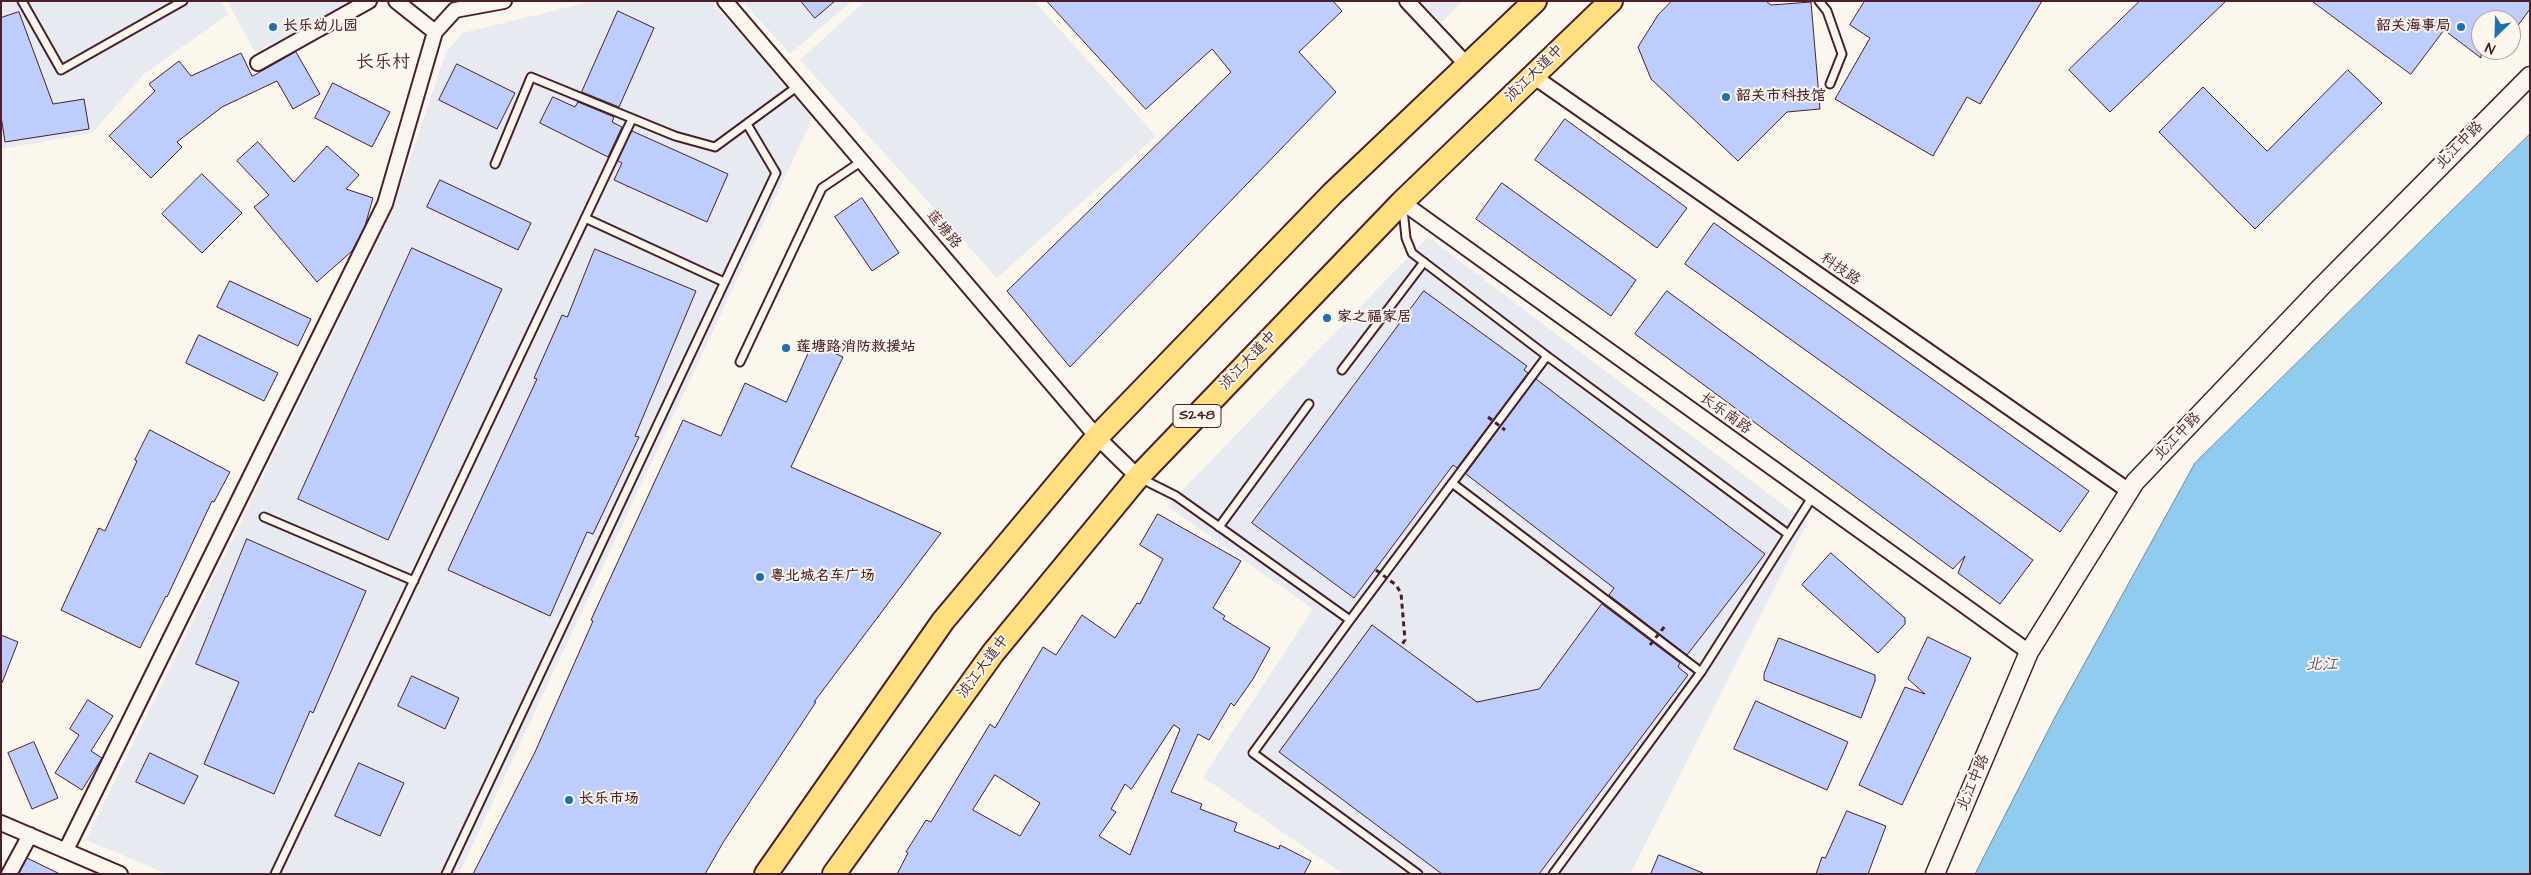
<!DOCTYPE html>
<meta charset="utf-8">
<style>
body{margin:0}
#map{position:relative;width:2531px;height:875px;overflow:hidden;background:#fbf7ec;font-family:"Architects Daughter",sans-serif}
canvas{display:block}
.frame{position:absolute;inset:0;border:2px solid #4a1f2b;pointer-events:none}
.north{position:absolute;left:2471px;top:10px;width:50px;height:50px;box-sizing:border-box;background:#fbf7ec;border:1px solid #b4a19f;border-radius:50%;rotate:204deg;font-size:14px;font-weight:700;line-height:20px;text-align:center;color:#4a1f2b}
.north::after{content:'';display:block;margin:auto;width:18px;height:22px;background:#1f6fb2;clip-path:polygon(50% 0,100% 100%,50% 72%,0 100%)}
</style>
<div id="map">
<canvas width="2531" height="875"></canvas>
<div class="frame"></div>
<div class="north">N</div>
</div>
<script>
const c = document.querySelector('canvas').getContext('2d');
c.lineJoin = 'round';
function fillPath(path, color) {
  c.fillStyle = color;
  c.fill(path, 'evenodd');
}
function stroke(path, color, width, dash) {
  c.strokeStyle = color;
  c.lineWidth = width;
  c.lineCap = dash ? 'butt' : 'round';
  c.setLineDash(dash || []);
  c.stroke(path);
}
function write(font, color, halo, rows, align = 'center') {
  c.font = font + ' "Architects Daughter","LXGW WenKai TC",sans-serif';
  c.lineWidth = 4;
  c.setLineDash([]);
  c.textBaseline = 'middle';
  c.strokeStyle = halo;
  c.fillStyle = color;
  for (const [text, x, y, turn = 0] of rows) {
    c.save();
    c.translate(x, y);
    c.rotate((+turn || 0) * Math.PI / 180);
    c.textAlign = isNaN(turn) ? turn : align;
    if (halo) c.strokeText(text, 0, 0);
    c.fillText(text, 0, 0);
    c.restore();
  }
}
fillPath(new Path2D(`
 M1,1H221L229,14L144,74L92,133L2,149Z
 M227,1H357L255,52Z
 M593,1H711L814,115L459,874H167L86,840L392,212L446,52L463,33Z
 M742,1H852L790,54Z
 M865,1H1034L1156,136L997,278L800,60Z
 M1420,1H1463L1441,23Z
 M1428,237L1807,523L1630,874H1343L1203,777L1313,609L1167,506Z`), '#e8eaf1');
const water = new Path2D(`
 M2530,134V874H1975L2055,717L2195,463Z`);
fillPath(water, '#8fccf0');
stroke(water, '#7387a1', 1);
const building = new Path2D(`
 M801,1H835L815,18Z
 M1047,1H1333L1342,11L1299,52L1336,92L1070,367L1007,291L1231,72L1212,49L1146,109Z
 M1672,1H1766L1771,5L1811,2L1820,109L1787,112L1738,161L1651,79L1638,47L1658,15Z
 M1865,1H2042L1980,104L1967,97L1933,156L1835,99L1870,38L1850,25Z
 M2140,1H2226L2110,112L2069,70Z
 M2312,1H2530V9L2511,35V20H2481V58L2444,30L2411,74Z
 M618,11L654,28L619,107L582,92Z
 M19,12L53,104L84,99L89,129L5,142L1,116V18Z
 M296,52L320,94L293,109L277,81L222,107L177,142L182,147L151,178L109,136L155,91L149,84L179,61L191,76L241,53L252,76Z
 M457,64L515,93L497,129L439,100Z
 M2348,70L2382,103L2255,229L2159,132L2203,87L2267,151Z
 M333,83L390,112L372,147L315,118Z
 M553,97L575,107L578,102L614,117L612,122L622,127L608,157L540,123Z
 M1565,119L1687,208L1657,248L1535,160Z
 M632,131L728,174L707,222L614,180L622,163L618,161Z
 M258,142L294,182L327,146L359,175L346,189L373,198L365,226L352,251L317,282L254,207L269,195L237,161Z
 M202,174L242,213L202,253L162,214Z
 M440,180L531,223L518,250L427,207Z
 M1502,183L1636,280L1611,316L1476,219Z
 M862,198L899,253L872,271L835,217Z
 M1714,223L2089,491L2060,532L1685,264Z
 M412,248L502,289L388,540L298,499Z
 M595,249L696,291L635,436L639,437L593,534L587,532L550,616L448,570L537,379L534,378L562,315L567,317Z
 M230,281L311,319L298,346L217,307Z
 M1424,291L1527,366L1524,370L1528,373L1457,468L1453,465L1354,598L1252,523Z
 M1667,291L2033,560L2000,604L1958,573L1965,556L1953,569L1635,334Z
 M199,335L278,373L264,401L186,363Z
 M813,343L843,357L791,467L941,533L814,702H816L724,841L705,874H473L535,752L593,621L591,620L683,420L721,436L745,383L786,402Z
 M1536,379L1765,554L1687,655L1609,595L1614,588L1466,474Z
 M150,430L230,472L214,502L212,501L167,597L166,596L140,648L61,610L99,528L105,531L137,461L135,460Z
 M1158,514L1241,561L1213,608L1225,616L1223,619L1270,648L1253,679L1234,706L1231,703L1209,740L1198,734L1171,792L1202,804L1200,809L1237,823L1234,831L1279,849L1280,845L1311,861L1304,874H897L908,853L906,852L926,820L931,822L990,724L995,728L1043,647L1056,655L1082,615L1115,638L1137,603L1140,604L1163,559L1140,545ZM1174,725L1180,729L1130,855L1099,836L1116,812L1111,809L1125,784L1131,789ZM995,775L1040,803L1020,836L973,810Z
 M247,539L366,591L313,713L310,711L274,794L204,764L239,682L196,664Z
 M1831,553L1905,618V624L1878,653L1802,585Z
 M1602,604L1680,663L1678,667L1688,675L1539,874H1442L1279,752L1372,625L1477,702L1539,689Z
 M1,635L18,642L2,683H1Z
 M1928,637L1971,658L1902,805L1859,785L1905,687L1925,694L1908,679Z
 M1779,638L1875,675V681L1861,718L1764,680V674Z
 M412,676L459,698L445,729L398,706Z
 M88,700L113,716L91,751L102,758L82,790L55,773L79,735L70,729Z
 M1756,701L1848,742L1827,790L1734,749Z
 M34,742L58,798L32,809L8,753Z
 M150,753L198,776L184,804L136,782Z
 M359,763L404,783L380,836L335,816Z
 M1847,811L1886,826L1868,874H1816L1822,857L1825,858Z
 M1659,855L1703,873V874H1651Z
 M27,858L60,874H19Z`);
fillPath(building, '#bdcdfd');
stroke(building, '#4a1f2b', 1);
const service = new Path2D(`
 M22,1L61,70L183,1
 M1819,1L1827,11L1842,54L1830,84
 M495,164L531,77L675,136L715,147L798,86
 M1403,209L1406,238L1412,253L1547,356L1788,534
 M585,218L724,282
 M740,362L822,188L862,161
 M1342,370L1424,262
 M1140,478L1176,496L1350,620L1253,753L1418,874
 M1452,483L1701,672
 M264,517L414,581
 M1219,527L1309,404
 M1350,620L1547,356
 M275,874L632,119
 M446,874L776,173L747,124
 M1553,874L1701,672L1813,496`);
const minor = new Path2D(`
 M396,1L435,32
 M725,1L1097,437L1138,477
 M1407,1L1467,65
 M258,63L369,1
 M1533,76L2129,491
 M1402,202L2029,652
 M1,823L120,874
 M66,850L385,204L435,32L455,10L504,1
 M9,874L30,835`);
const tertiary = new Path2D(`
 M1935,874L2029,652L2135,482L2320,288L2530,76`);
const primary = new Path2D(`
 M766,874L943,621L1097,437L1332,194L1535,1
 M834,874L993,653L1138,477L1402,202L1611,1`);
stroke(service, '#4a1f2b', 11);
stroke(minor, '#4a1f2b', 18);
stroke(tertiary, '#4a1f2b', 21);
stroke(primary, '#4a1f2b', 26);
stroke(service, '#fbf7ec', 7);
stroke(minor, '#fbf7ec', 14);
stroke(tertiary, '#fbf7ec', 18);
stroke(primary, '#ffdf80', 22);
stroke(new Path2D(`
 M1488,417L1505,430
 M1376,570L1396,585L1401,593L1405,640L1401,646
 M1650,645L1665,626`), '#4a1f2b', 3, [5, 4]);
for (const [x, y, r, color] of [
 [273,27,5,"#1f6fb2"],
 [2461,27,5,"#1f6fb2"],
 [1726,97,5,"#1f6fb2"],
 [1327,318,5,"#1f6fb2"],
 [786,348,5,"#1f6fb2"],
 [760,577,5,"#1f6fb2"],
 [569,800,5,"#1f6fb2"]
]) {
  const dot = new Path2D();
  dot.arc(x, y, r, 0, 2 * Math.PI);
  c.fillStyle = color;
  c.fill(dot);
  stroke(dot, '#fbf7ec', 2);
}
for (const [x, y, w] of [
 [1197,416,48]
]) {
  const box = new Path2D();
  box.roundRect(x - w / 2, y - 11.5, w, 23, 4);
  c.fillStyle = '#fbf7ec';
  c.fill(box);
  stroke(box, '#4a1f2b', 1);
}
write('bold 14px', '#4a1f2b', null, [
 ["S248",1197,416]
]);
write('bold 15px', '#4a1f2b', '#fbf7ec', [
 ["长乐幼儿园",283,27],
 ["韶关海事局",2451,27,"right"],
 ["韶关市科技馆",1736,97],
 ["家之福家居",1337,318],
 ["莲塘路消防救援站",796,348],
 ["粤北城名车广场",770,577],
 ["长乐市场",579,800]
], 'left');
write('15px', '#4a1f2b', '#fbf7ec', [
 ["浈江大道中",1535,74,-44],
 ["北江中路",2460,146,-45],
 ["莲塘路",943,230,50],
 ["科技路",1840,270,35],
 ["浈江大道中",1249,361,-46],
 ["长乐南路",1725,414,36],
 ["北江中路",2178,437,-46],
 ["浈江大道中",984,667,-53],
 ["北江中路",1974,783,-67]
]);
write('italic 16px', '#5f5366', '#fbf7ec', [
 ["北江",2322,666]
]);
write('18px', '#4a1f2b', '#fbf7ec', [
 ["长乐村",383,63]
]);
</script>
